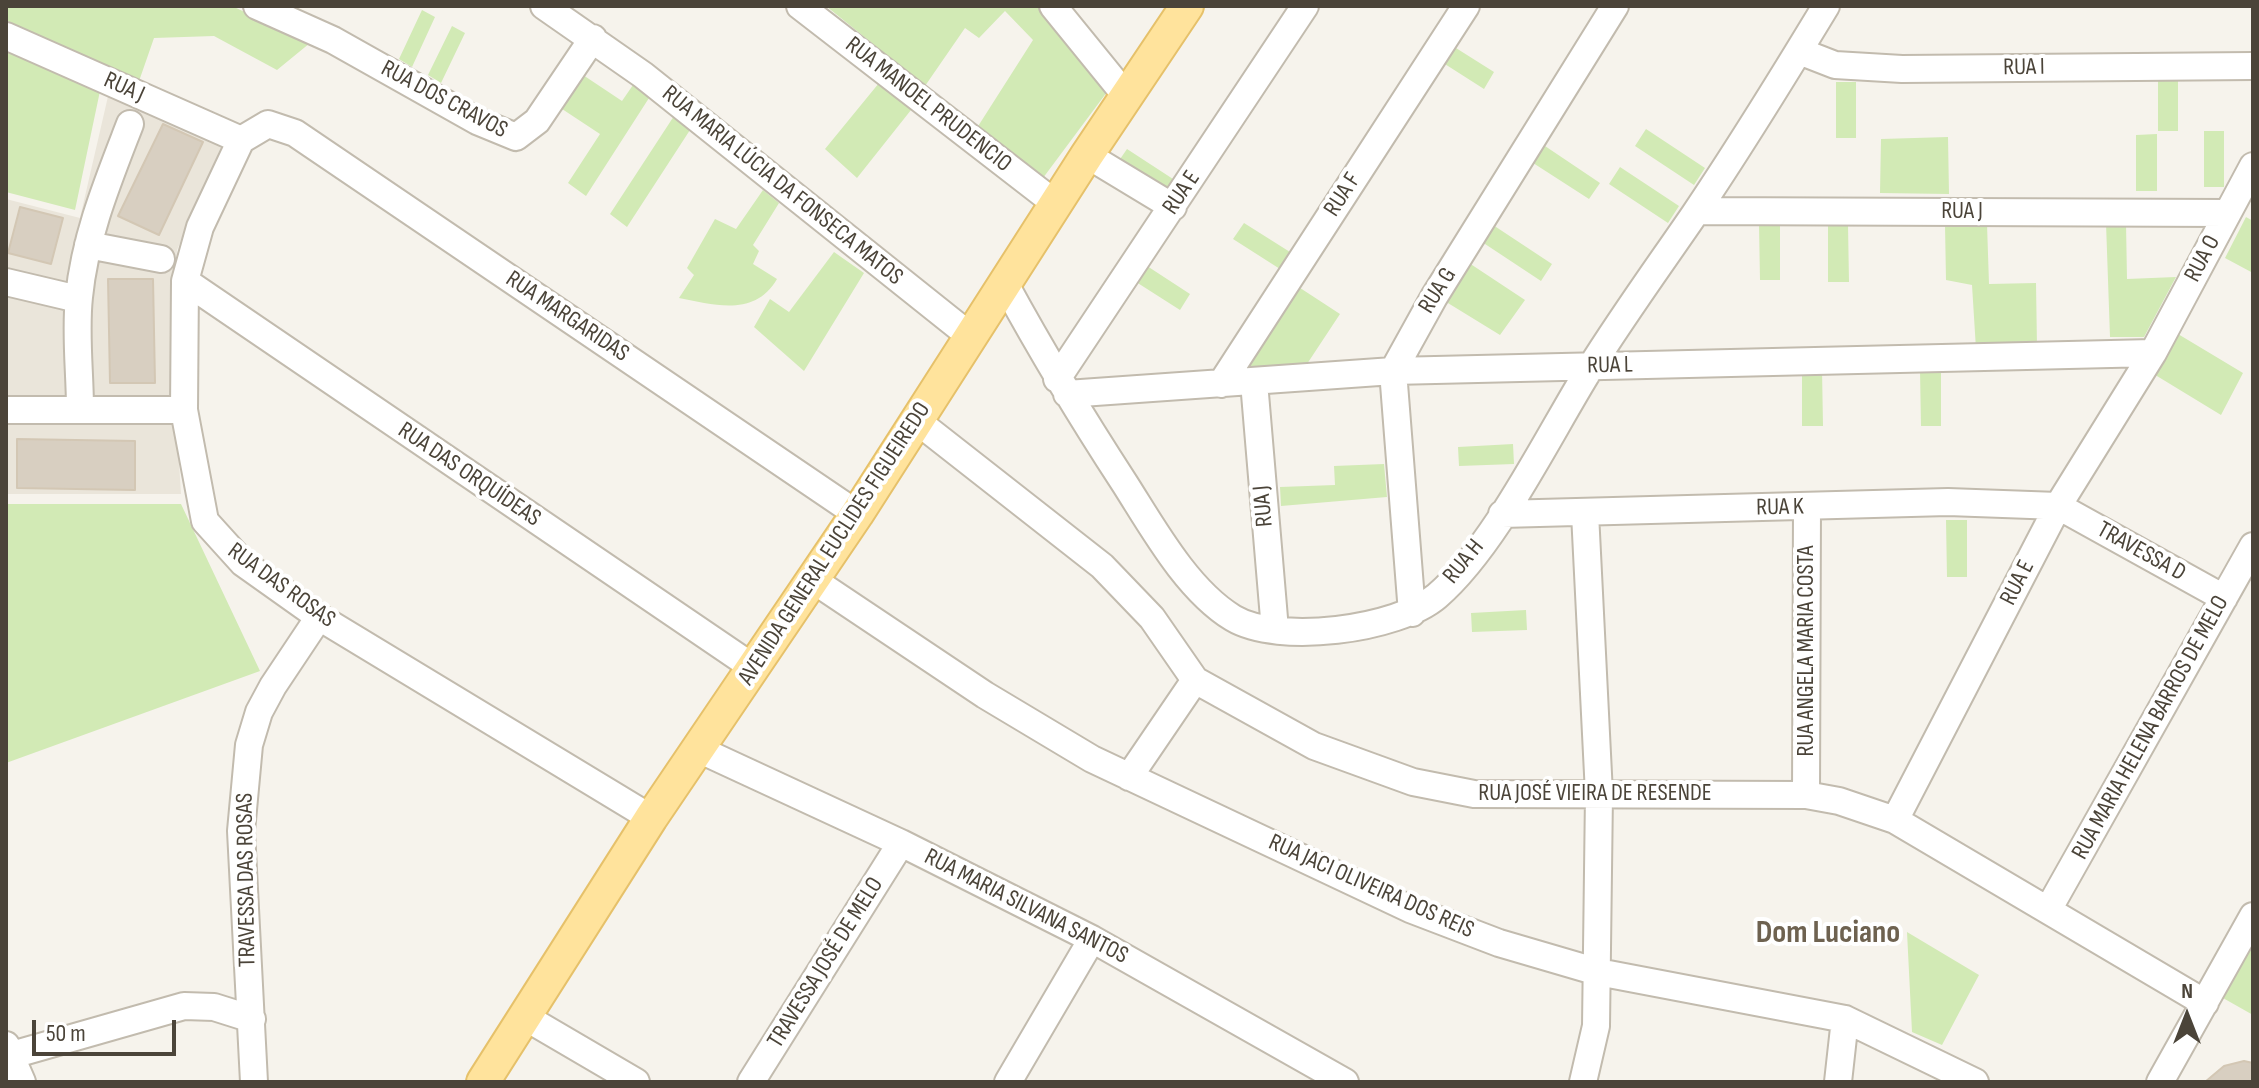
<!DOCTYPE html>
<meta charset="utf-8">
<style>
body{margin:0}
#map{position:relative;width:2259px;height:1088px;overflow:hidden;background:#f6f3ec;font-family:"Sofia Sans Condensed",sans-serif}
canvas{display:block}
.frame{position:absolute;inset:0;border:8px solid #4b4439;pointer-events:none}
.north{position:absolute;left:2147px;top:976px;width:80px;height:80px;-webkit-text-stroke:6px #fff;paint-order:stroke;rotate:0deg;font-size:22px;font-weight:700;line-height:32px;text-align:center;color:#4b4439}
.north::after{content:'';display:block;margin:auto;width:28px;height:36px;background:#4b4439;clip-path:polygon(50% 0,100% 100%,50% 72%,0 100%)}
.scale{position:absolute;left:32px;top:1020px;width:144px;height:36px;box-sizing:border-box;border:4px solid #4b4439;border-top:0;padding-left:10px;font-size:24px;line-height:28px;white-space:nowrap;color:#4b4439;-webkit-text-stroke:6px #fff;paint-order:stroke}
</style>
<div id="map">
<canvas width="2259" height="1088"></canvas>
<div class="frame"></div>
<div class="north">N</div>
<div class="scale">50 m</div>
</div>
<script>
const c = document.querySelector('canvas').getContext('2d');
c.lineJoin = 'round';
function fillPath(path, color) {
  c.fillStyle = color;
  c.fill(path, 'evenodd');
}
function stroke(path, color, width, dash) {
  c.strokeStyle = color;
  c.lineWidth = width;
  c.lineCap = dash ? 'butt' : 'round';
  c.setLineDash(dash || []);
  c.stroke(path);
}
function write(font, color, halo, rows, align = 'center') {
  c.font = font + ' "Sofia Sans Condensed",sans-serif';
  c.lineWidth = 8;
  c.setLineDash([]);
  c.textBaseline = 'middle';
  c.strokeStyle = halo;
  c.fillStyle = color;
  for (const [text, x, y, turn = 0] of rows) {
    c.save();
    c.translate(x, y);
    c.rotate((+turn || 0) * Math.PI / 180);
    c.textAlign = isNaN(turn) ? turn : align;
    if (halo) c.strokeText(text, 0, 0);
    c.fillText(text, 0, 0);
    c.restore();
  }
}
fillPath(new Path2D(`
 M109,92L221,147L177,250L171,336L181,494H6V199L80,218Z`), '#eae5da');
fillPath(new Path2D(`
 M6,6H232L310,43L277,70L214,36L154,38L138,84L6,20Z
 M826,6H1038L1107,92L1043,178L975,131L1033,40L1005,11L979,38L965,28L925,86Z
 M422,10L435,17L412,67L399,59Z
 M452,26L465,33L441,83L428,75Z
 M1448,43L1494,72L1484,89L1437,59Z
 M6,51L100,91L75,210L6,192Z
 M580,73L622,101L633,85L649,98L586,196L568,183L600,134L556,105Z
 M2158,75H2178V131H2158Z
 M1836,82H1856V138H1836Z
 M879,83L911,110L857,178L825,149Z
 M674,116L690,130L627,227L610,214Z
 M1646,129L1705,168L1694,185L1635,146Z
 M2204,131H2224V187H2204Z
 M2157,134V191H2136V135Z
 M1948,137L1949,194L1880,193L1881,139Z
 M1542,144L1600,183L1589,199L1530,161Z
 M1127,149L1173,179L1163,195L1116,165Z
 M1620,167L1679,206L1668,223L1609,184Z
 M763,190L779,203L753,245L759,251L753,264L777,279C755,317 715,305 679,298L694,275L687,268L715,219L736,229Z
 M2246,217L2253,221V273L2225,258Z
 M1244,223L1290,252L1280,269L1233,239Z
 M2106,223H2126L2127,279L2176,277L2144,337H2110Z
 M1759,224H1780V280H1760Z
 M1987,224L1989,284L2036,283L2037,347L1976,349L1972,285L1946,280L1945,225Z
 M1493,225L1552,264L1541,281L1482,242Z
 M1828,225H1848L1849,282H1828Z
 M834,252L864,273L804,371L754,327L770,299L789,312Z
 M1466,261L1525,300L1500,335L1443,300Z
 M1144,264L1190,294L1180,310L1133,280Z
 M1294,284L1340,314L1305,367L1236,368Z
 M2178,334L2243,373L2221,415L2152,373Z
 M1822,369L1823,426H1802V370Z
 M1941,369V426H1921L1920,370Z
 M1513,444L1514,464L1459,466L1458,447Z
 M1384,464L1387,497L1281,506L1280,487L1335,485L1334,466Z
 M6,504H181L260,671L6,763Z
 M1946,520H1967V577H1947Z
 M1526,610L1527,630L1472,632L1471,613Z
 M1907,932L1979,975L1942,1045L1912,1032Z
 M2253,945V1015L2223,998Z`), '#d2eab5');
const building = new Path2D(`
 M163,124L203,142L159,235L118,216Z
 M20,207L63,218L51,264L8,253Z
 M108,279H153L155,383H110Z
 M17,439L135,441V490L17,488Z
 M2244,1061L2253,1063V1082H2205L2224,1066Z`);
fillPath(building, '#d8cfc1');
stroke(building, '#d3c7b4', 2);
const minor = new Path2D(`
 M257,6L333,40L477,121L516,137L537,121L593,38
 M544,6L643,75L970,336
 M800,6L1056,204
 M1053,6L1127,97
 M6,36L241,140
 M1799,51L1835,65L1902,69L2253,66
 M1087,155L1173,207
 M1697,211L2227,213
 M88,245L161,259
 M185,281L754,668
 M6,282L78,299
 M1005,284C1042,352 1082,418 1125,484C1153,528 1187,590 1233,618C1278,645 1397,630 1437,596C1495,546 1548,436 1589,370C1622,317 1659,266 1694,215C1740,147 1783,77 1826,6
 M1057,379L1305,6
 M1254,382L1275,630
 M1221,384L1466,6
 M1067,394L1393,371L2153,353
 M80,409C80,373 75,333 79,297C85,236 108,181 130,124
 M6,410H184
 M917,421L1102,566L1152,618L1195,680L1314,746L1413,782L1474,794L1806,795L1839,801L1895,820L2205,1003
 M1502,514L1948,502L2058,506L2224,598
 M813,580L985,695L1092,759L1410,909L1499,943L1598,972L1845,1019L1975,1082
 M1412,613L1393,371L1434,297L1615,6
 M698,749L901,843L1092,939L1345,1082
 M1129,777L1195,680
 M1806,795L1807,508
 M651,818L319,617L243,563L205,521L184,410L185,281L200,227L241,140L268,124L295,133L857,514
 M1895,820L2058,506L2153,353L2253,166
 M2048,910L2253,546
 M525,1017L636,1082
 M6,1045L22,1082
 M6,1062L12,1055L184,1006L214,1007L252,1019
 M254,1082L241,831L249,745L259,712L273,686L319,617
 M751,1082L901,843
 M1008,1082L1092,939
 M1583,1082L1596,1026L1599,794L1585,513
 M1838,1082L1845,1019
 M2160,1082L2253,916`);
const major = new Path2D(`
 M483,1082L651,818L857,514L1087,155L1187,6`);
stroke(minor, '#c2bbae', 30);
stroke(major, '#e6c16a', 36);
stroke(minor, '#fff', 26);
stroke(major, '#ffe39c', 32);
write('24px', '#4b4439', '#fff', [
 ["RUA I",2024,68,-1],
 ["RUA J",124,88,24],
 ["RUA DOS CRAVOS",444,100,28],
 ["RUA MANOEL PRUDENCIO",928,105,38],
 ["RUA MARIA LÚCIA DA FONSECA MATOS",782,186,39],
 ["RUA E",1182,193,-56],
 ["RUA F",1343,195,-57],
 ["RUA J",1962,212],
 ["RUA O",2203,259,-62],
 ["RUA G",1438,291,-58],
 ["RUA MARGARIDAS",567,317,34],
 ["RUA L",1610,366,-1],
 ["RUA DAS ORQUÍDEAS",469,475,34],
 ["RUA J",1264,506,-95],
 ["RUA K",1780,508,-1],
 ["AVENIDA GENERAL EUCLIDES FIGUEIREDO",835,544,-57],
 ["TRAVESSA D",2141,552,29],
 ["RUA H",1464,562,-51],
 ["RUA E",2018,583,-63],
 ["RUA DAS ROSAS",281,586,36],
 ["RUA ANGELA MARIA COSTA",1807,651,-90],
 ["RUA MARIA HELENA BARROS DE MELO",2151,728,-61],
 ["RUA JOSÉ VIEIRA DE RESENDE",1595,794],
 ["TRAVESSA DAS ROSAS",247,880,-91],
 ["RUA JACI OLIVEIRA DOS REIS",1371,887,24],
 ["RUA MARIA SILVANA SANTOS",1026,907,27],
 ["TRAVESSA JOSÉ DE MELO",826,963,-58]
]);
write('bold 32px', '#6e6250', '#fff', [
 ["Dom Luciano",1828,934]
]);
</script>
